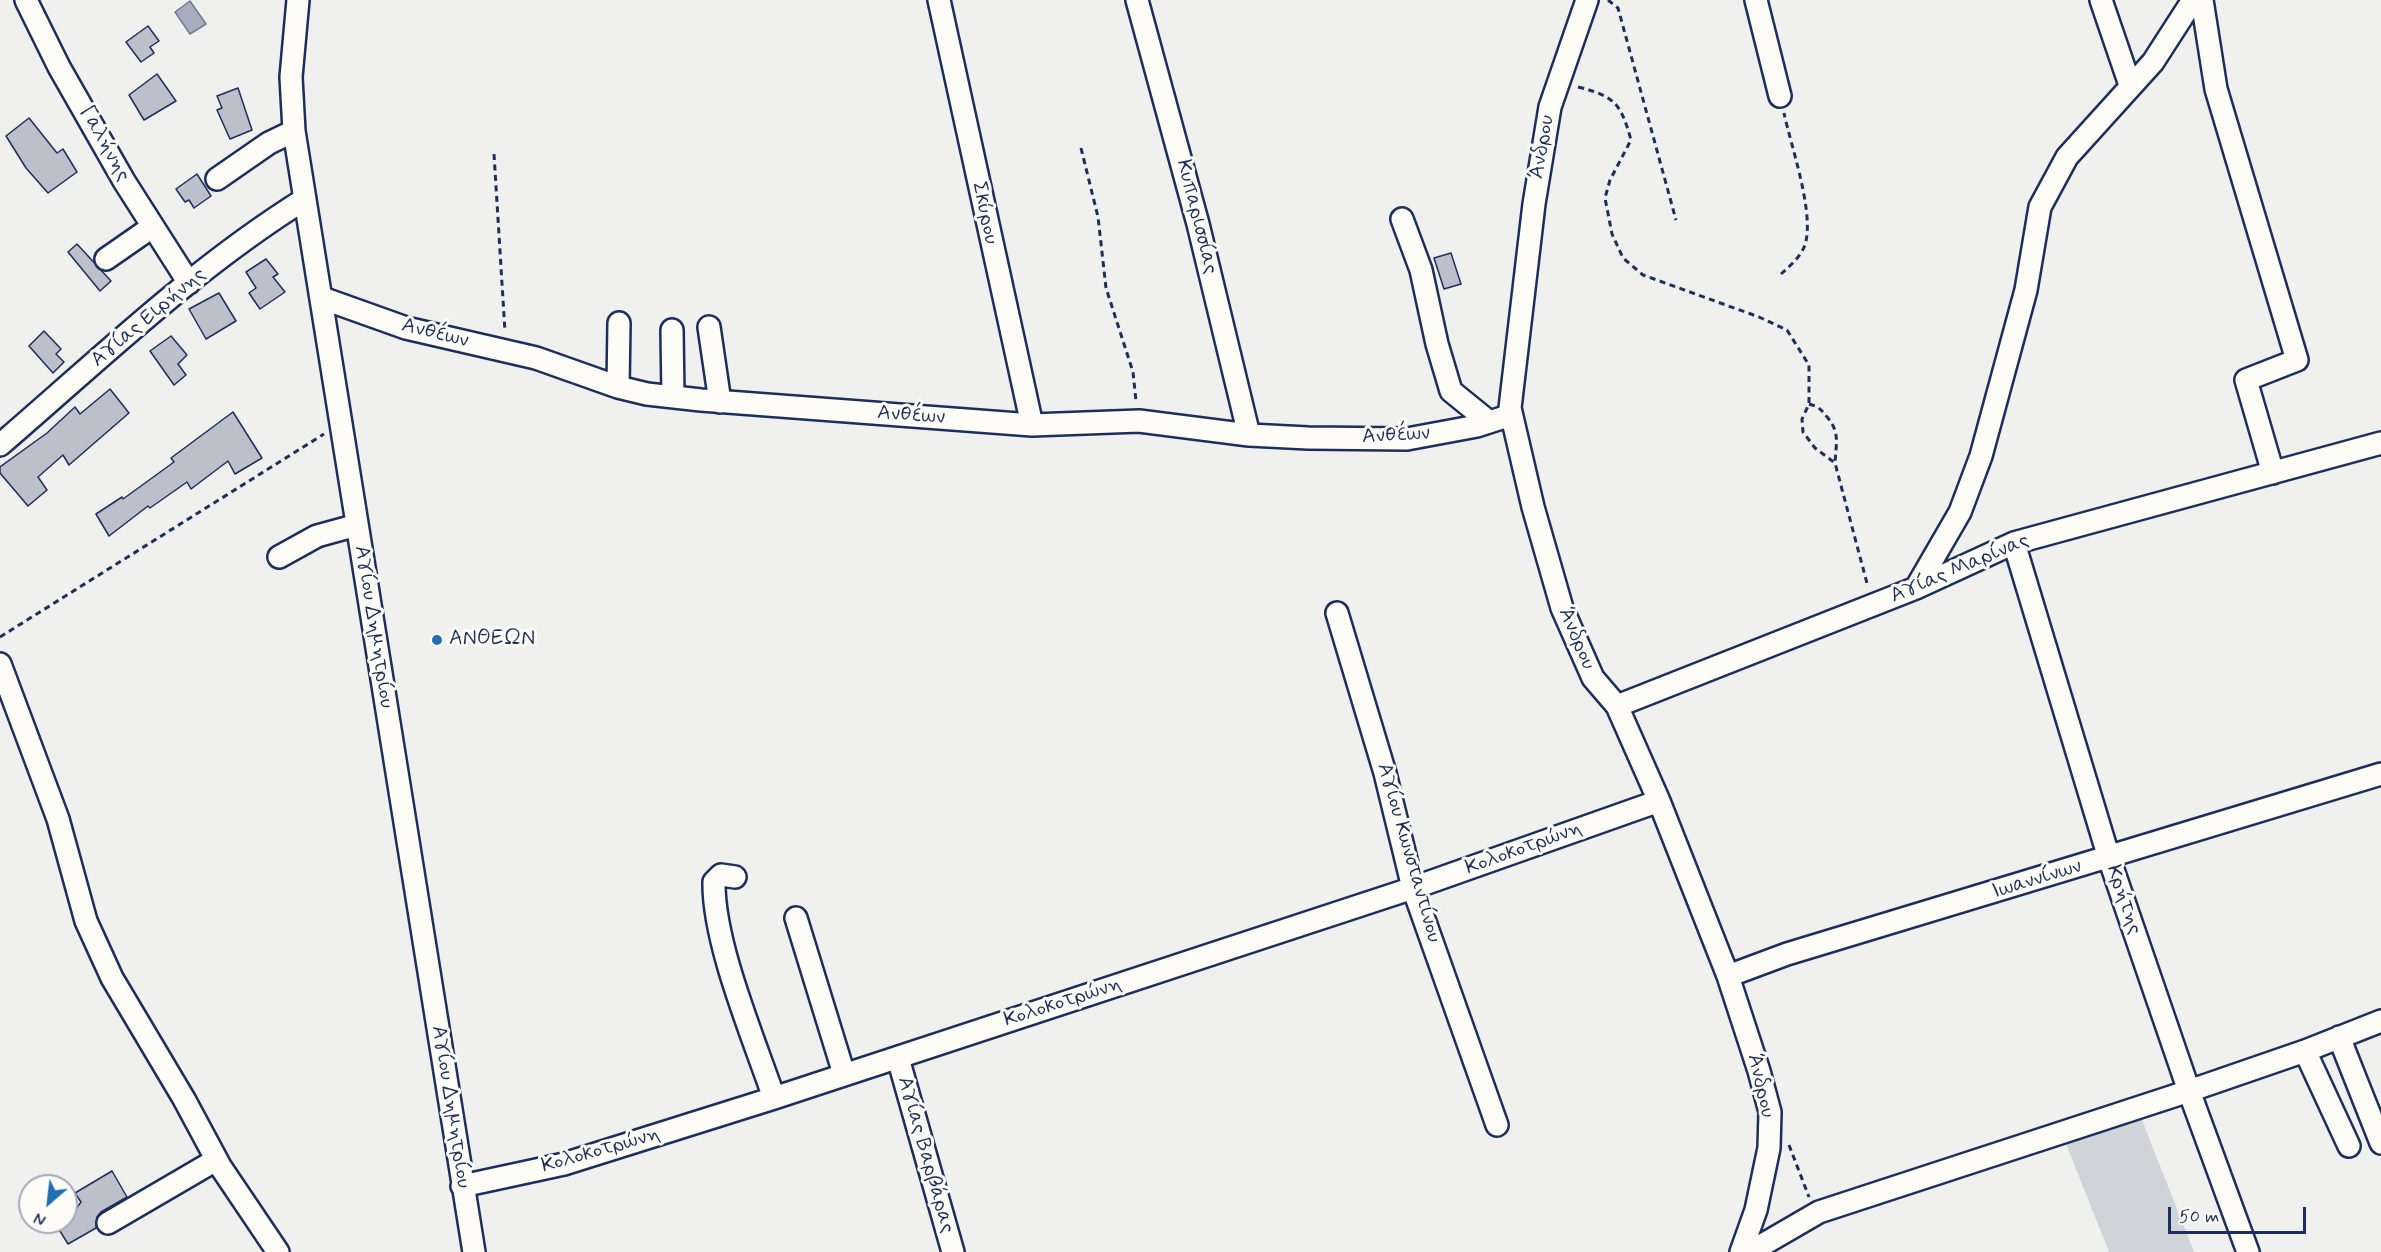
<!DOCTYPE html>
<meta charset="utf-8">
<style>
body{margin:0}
#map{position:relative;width:2381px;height:1252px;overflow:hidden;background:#f0f0ee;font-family:Mynerve,sans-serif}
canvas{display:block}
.north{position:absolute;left:18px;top:1174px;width:60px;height:60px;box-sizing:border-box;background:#fdfcf7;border:2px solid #a3aaba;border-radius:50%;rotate:208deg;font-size:16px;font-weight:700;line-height:24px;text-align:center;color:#1b2f5e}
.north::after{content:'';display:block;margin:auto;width:21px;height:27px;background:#1f6fb2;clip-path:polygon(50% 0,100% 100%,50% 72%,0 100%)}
.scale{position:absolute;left:2168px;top:1207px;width:138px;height:27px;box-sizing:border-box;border:3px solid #1b2f5e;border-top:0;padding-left:8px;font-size:18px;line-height:21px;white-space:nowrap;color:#1b2f5e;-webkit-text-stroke:4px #fdfcf7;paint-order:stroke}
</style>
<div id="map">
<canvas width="2381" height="1252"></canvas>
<div class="north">N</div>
<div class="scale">50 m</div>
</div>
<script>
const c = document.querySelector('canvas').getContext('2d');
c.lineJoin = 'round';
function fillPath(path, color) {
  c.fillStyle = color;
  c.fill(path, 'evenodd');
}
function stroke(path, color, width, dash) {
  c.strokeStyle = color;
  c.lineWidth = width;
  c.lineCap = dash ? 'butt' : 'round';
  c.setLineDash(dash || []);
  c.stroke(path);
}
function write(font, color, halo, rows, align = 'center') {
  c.font = font + ' Mynerve,sans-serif';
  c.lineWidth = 6;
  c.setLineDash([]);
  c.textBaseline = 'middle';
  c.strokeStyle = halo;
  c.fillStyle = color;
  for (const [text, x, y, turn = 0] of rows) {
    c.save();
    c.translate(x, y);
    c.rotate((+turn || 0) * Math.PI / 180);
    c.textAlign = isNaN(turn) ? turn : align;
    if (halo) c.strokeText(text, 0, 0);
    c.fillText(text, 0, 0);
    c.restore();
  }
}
fillPath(new Path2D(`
 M2138,1110L2194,1252H2109L2062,1134Z`), '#d0d3d8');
const water = new Path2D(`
 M190,1L206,24L190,34L175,12Z`);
fillPath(water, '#a7adbd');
stroke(water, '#6f7b97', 1.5);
const building = new Path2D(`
 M148,26L159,41L150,47L154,53L141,62L126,42Z
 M157,74L176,101L144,120L129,95Z
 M238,88L252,130L230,139L217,110L222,108L217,96Z
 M29,118L57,153L63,149L77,172L48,193L26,168L6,136Z
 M197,174L211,196L194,208L189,200L185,202L176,189Z
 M77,244L111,281L100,291L68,252Z
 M1451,253L1461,284L1444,289L1434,258Z
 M266,259L278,274L273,277L285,292L260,309L249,293L256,288L246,272Z
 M219,293L236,321L206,339L189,309Z
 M44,331L61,349L56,354L64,362L53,373L29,346Z
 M171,336L187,355L178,364L186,375L174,385L150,351Z
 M110,389L129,413L69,465L63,455L38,477L47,490L28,506L0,473V467L47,433L75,407L80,414Z
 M233,412L262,458L235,474L228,461L191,489L187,482L150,508L148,506L109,536L96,514L122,497L123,499L174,462L171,458Z
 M112,1171L127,1197L101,1212L97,1217L96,1228L68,1244L55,1223L66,1222V1218L72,1214L81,1202L75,1193Z`);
fillPath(building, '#bbc0ca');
stroke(building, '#1b2f5e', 1.5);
const minor = new Path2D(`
 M26,0L59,67L124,181L189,283
 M298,0L291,77L294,131L474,1252
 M939,0L1032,425
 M1137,0L1198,224L1249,435
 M1587,0L1550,107L1534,204L1510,408L1533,507L1562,608L1593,678L1617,706L1659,801L1728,976L1759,1071L1770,1112L1769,1148L1756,1210L1741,1252
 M1756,0L1780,96
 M2101,0L2130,85
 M2202,0L2216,89L2297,360L2246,380L2273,473
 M217,179L269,143L294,131
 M1402,219L1421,270L1437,344L1451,391L1488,421
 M106,259L152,227
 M322,298L406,328L536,358L618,387L647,394L701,400L1032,425L1139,421L1249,435L1308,438L1407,439L1477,426L1511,415
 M709,327L720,402
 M672,330L673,397
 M618,387L619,323
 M0,445C99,360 194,268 305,199
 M2014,543L2109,858L2189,1091L2248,1252
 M279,557L317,536L357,525
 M1916,588L1960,512L1981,456L2026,290L2040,207L2067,157L2153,62L2193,0
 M1337,613L1385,773L1413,888L1497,1125
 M0,664L58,819L86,921L112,978L184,1099L220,1166L278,1252
 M1617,706L1916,588L2014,543L2381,443
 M735,877L721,875L714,882C713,943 754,1039 774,1098
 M796,918L844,1074
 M1728,976L1787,954L2381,774
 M2339,1037L2381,1143
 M2305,1051L2349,1146
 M898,1058L953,1252
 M462,1186L564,1164L774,1098L1413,888L1659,801
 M108,1223L216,1160
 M1750,1252L1819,1212L2189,1091L2305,1051L2381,1021`);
stroke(minor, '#1b2f5e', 26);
stroke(new Path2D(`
 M1608,0L1618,8L1676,220
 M1578,87C1615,96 1621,104 1631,140L1610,180L1605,198L1612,234L1623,258L1643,275L1759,317L1787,330L1809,365V404L1802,419L1803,432L1815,448L1835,463L1868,587
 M1081,148L1098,217L1106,288L1133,372L1136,401
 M494,154L505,332
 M1781,274C1791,265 1803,255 1806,241C1813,208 1791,146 1784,113
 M1809,404C1820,407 1821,410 1828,418C1840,433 1836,444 1835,463
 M0,637L324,434
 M1789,1145L1809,1197`), '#1b2f5e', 3, [6, 4.5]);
stroke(minor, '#fdfcf7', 21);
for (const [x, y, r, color] of [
 [437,640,6,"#1f6fb2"]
]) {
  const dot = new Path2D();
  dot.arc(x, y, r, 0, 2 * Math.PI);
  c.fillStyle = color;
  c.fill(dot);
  stroke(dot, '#fdfcf7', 2);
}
write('21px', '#1b2f5e', '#fdfcf7', [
 ["Γαλήνης",104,144,61],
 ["Άνδρου",1543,147,-80],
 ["Σκύρου",984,213,78],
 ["Κυπαρισσίας",1196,217,76],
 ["Αγίας Ειρήνης",149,318,-40],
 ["Ανθέων",435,334,14],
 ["Ανθέων",911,416,4],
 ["Ανθέων",1396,436,-3],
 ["Αγίας Μαρίνας",1960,569,-23],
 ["Αγίου Δημητρίου",373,627,81],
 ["Άνδρου",1576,639,67],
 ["Κολοκοτρώνη",1524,849,-20],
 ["Αγίου Κωνσταντίνου",1408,853,74],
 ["Ιωαννίνων",2037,880,-17],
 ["Κρήτης",2123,900,71],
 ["Κολοκοτρώνη",1063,1003,-18],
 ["Άνδρου",1760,1086,77],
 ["Αγίου Δημητρίου",450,1107,81],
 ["Κολοκοτρώνη",601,1151,-16],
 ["Αγίας Βαρβάρας",925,1155,74]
]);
write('21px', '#1b2f5e', '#fdfcf7', [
 ["ΑΝΘΕΩΝ",449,640]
], 'left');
</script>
